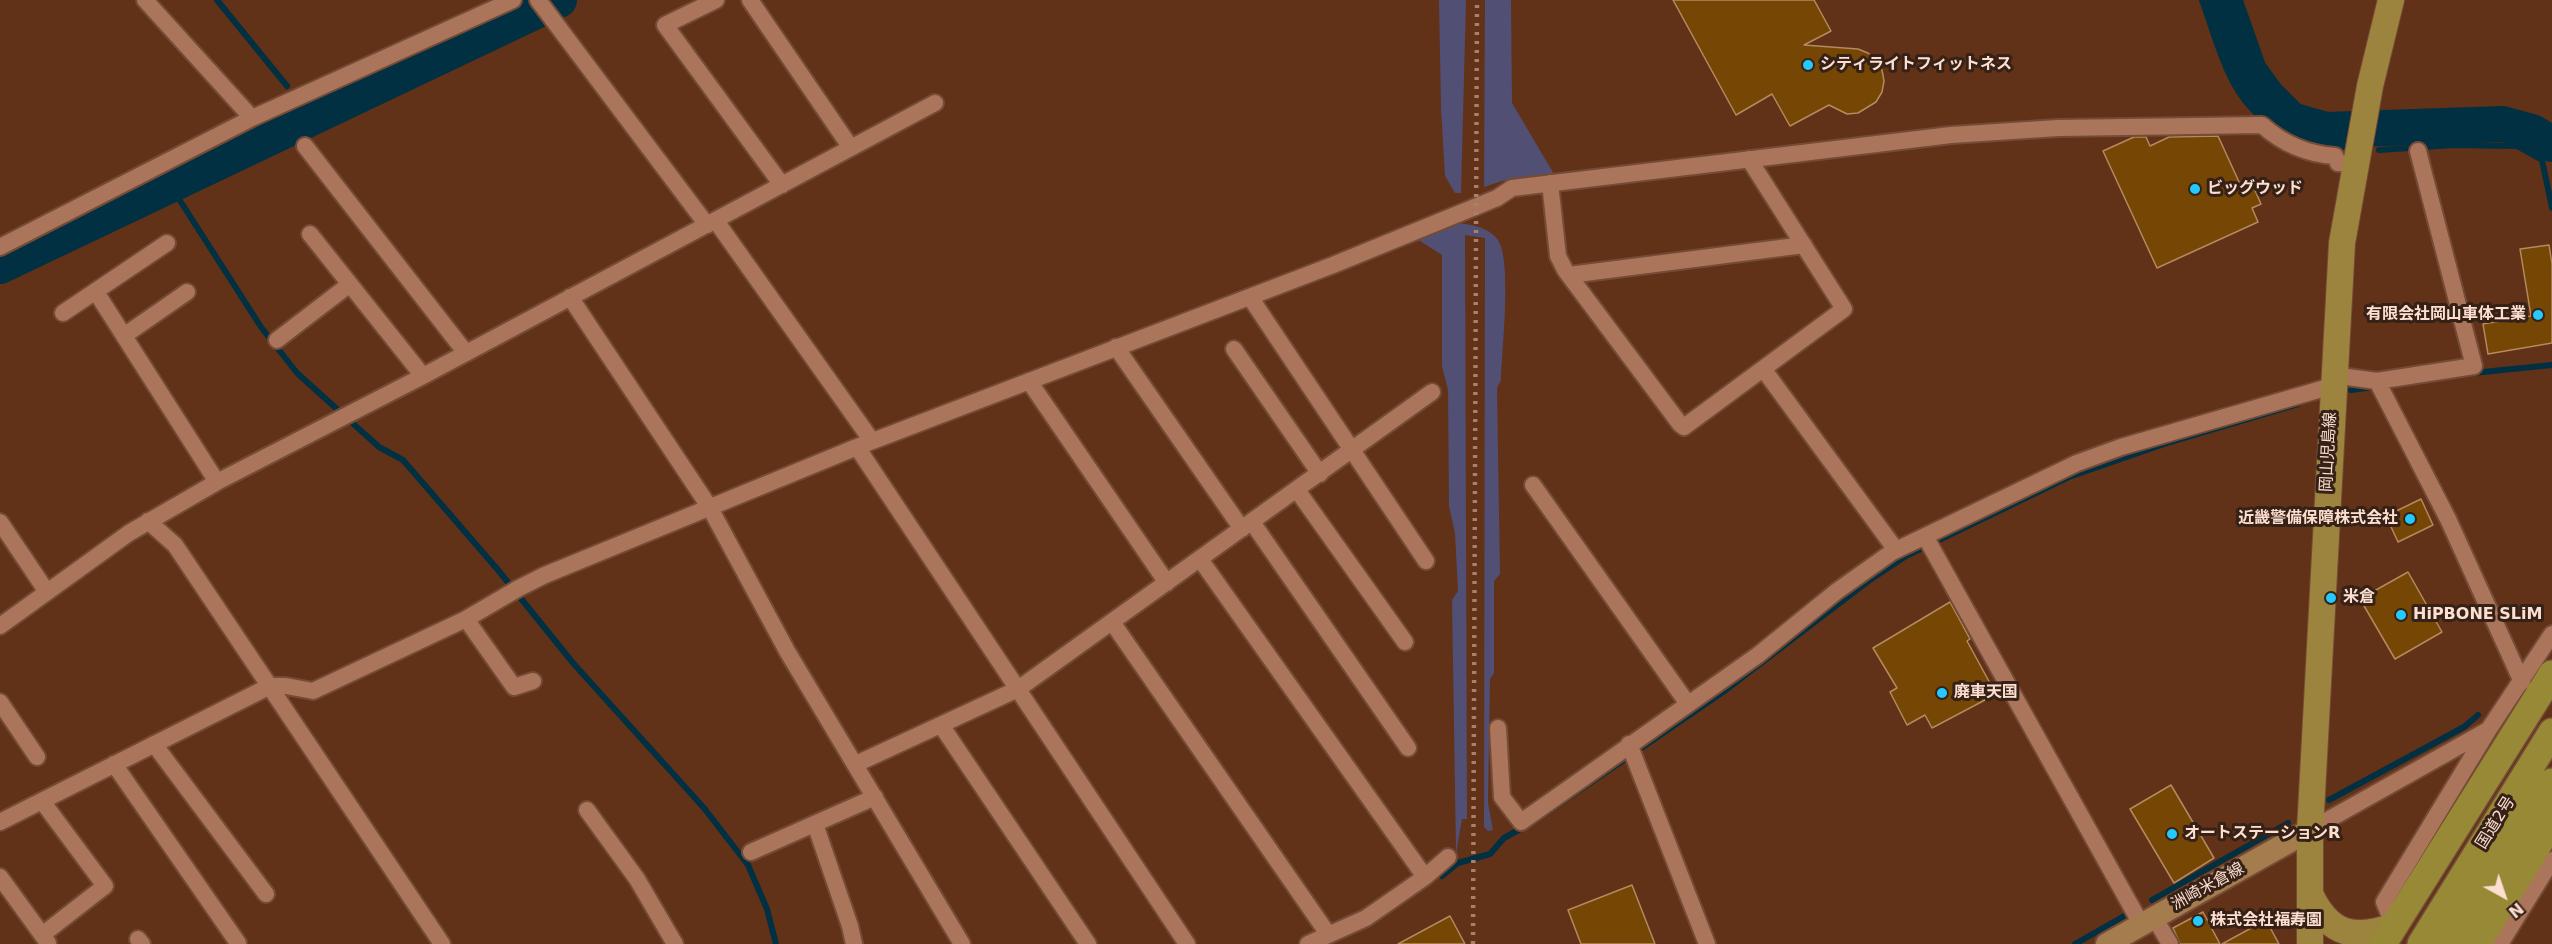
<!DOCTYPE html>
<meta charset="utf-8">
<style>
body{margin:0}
#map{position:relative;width:2552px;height:944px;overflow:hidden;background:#613118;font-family:"DejaVu Sans",sans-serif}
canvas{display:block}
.north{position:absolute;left:2474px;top:866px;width:60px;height:60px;-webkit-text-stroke:4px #362116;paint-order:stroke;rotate:140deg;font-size:16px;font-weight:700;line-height:24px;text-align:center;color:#fddfd1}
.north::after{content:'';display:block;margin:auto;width:21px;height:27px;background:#fddfd1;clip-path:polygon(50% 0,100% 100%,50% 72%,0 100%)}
</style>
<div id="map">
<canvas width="2552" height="944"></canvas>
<div class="north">N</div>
</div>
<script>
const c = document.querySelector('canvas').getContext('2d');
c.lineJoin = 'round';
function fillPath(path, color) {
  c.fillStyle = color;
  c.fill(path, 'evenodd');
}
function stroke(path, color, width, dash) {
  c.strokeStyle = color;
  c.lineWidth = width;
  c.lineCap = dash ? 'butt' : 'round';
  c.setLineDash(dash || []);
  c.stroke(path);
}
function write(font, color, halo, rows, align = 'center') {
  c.font = font + ' "DejaVu Sans","Noto Sans JP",sans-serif';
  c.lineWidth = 6;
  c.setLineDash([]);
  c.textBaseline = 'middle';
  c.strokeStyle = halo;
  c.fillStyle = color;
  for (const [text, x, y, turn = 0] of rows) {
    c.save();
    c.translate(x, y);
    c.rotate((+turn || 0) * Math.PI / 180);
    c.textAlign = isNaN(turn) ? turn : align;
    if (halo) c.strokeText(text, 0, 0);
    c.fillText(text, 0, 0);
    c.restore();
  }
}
fillPath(new Path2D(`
 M1439,0H1466L1461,193H1455L1445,176L1441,108Z
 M1485,0H1511L1512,103L1554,174L1502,181L1484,187Z
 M1456,223C1470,224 1489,227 1498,240C1512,261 1502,351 1501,380L1497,388L1500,574L1494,581V673L1490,679L1488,803L1493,830L1488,831L1484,827L1485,238L1465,235L1467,819H1462L1456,854L1452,600L1458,591L1455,533L1449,506L1448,390L1442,366V255L1417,239Z`), '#514f74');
stroke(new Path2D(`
 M217,0L287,86
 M2202,0C2217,40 2228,94 2265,120
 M303,106L311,117
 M2307,143L2343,147
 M2379,150L2453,145L2517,146L2542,160L2552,208
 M170,185L261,327L297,373L379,447L403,460L498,570L573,663L704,808L748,865L767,909L776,944
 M2473,373L2552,365
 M2351,390L2374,387
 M2329,800L2464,727L2478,715
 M1533,822L1723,692L1867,582L1906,556L2069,477L2170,442L2298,404
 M1442,876L1458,863L1490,854L1504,838L1524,827
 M2152,900L2288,823
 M2075,944L2126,915`), '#003041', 6);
stroke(new Path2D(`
 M2224,0L2249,71L2268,97L2291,120L2326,130L2503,124L2532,132L2552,144
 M0,266L559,0`), '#003041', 36);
const building = new Path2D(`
 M1673,0H1814L1831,31L1804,45L1858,49L1868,53L1877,60L1882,70L1884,81L1882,92L1876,102L1858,113L1847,114L1829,105L1790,126L1772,94L1736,115Z
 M2218,136L2240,184L2250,179L2261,204L2252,208L2258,222L2157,268L2103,151L2134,137H2146L2150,146L2169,137Z
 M2549,245L2552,264V343L2488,354L2483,324L2531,316L2520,249Z
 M2421,499L2433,525L2398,542L2386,516Z
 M2408,572L2442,632L2395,659L2360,599Z
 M1950,602L1970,639L1967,641L1991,685L1980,691L1985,700L1932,728L1925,715L1907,725L1890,692L1897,688L1873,648Z
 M2171,785L2214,858L2174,883L2130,809Z
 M1632,885L1655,944H1581L1568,910Z
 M2203,912L2220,944H2180L2173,928Z
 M1450,916L1465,944H1398Z
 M2266,920L2279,944H2222Z`);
fillPath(building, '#754604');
stroke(building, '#b48a5f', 1.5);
const minor = new Path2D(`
 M145,0L252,118
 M538,0L707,225
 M716,0L665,25L782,185
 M750,0L851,148
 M305,146L466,353
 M1550,183L1558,256L1565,270L1680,424L1684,427L1844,309L1749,159
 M716,221L872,441
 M310,234L423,376
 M0,247L252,118L513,0
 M1569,275L1804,245
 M96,292L217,482
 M570,297L710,508L787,651L962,944
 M1250,297L1426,561
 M63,313L167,243
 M125,335L187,292
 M277,340L350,284
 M1116,347L1242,529
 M1234,349L1320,474
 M1764,370L1896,550
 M2333,375L2377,381L2474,366L2418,151
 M1029,381L1167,583
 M2377,381L2448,519L2522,682
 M857,447L1187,944
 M1533,485L1688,704
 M1297,490L1405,642
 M148,521L175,545L442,944
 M0,522L47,592
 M1252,522L1408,748
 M1925,536L2141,924
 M1200,559L1425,877
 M466,619L514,687L533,681
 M1112,622L1328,934
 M0,626L129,533L217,482L423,376L935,103
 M0,702L37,757
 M941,725L1088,944
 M1498,728L1502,797L1521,822L1758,655L1837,591L1892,552L2077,463L2121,447L2332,386
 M154,744L266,894
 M1629,744L1707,944
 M114,764L238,943
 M856,764L1018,689L1432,392
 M587,810L637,879L675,944
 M0,822L270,686H286L313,691L466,619L519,588L545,575L857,447L1333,265L1497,198L1512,188L1951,135L2058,128L2262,125C2283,144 2306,154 2335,156L2338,163L2357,164
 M815,824L850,926L854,944
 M2310,830L2488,730
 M751,852L875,797
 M0,877L48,943
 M2154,917L2170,944
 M2394,926L2384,902L2489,729L2552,634
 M42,935L105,886L42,801
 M138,939L142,944
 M1308,944L1366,918L1425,877L1448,857
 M2500,944L2552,860`);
const secondary = new Path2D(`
 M2107,944L2310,830`);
const primary = new Path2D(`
 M2311,896C2330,935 2354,940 2394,926
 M2310,944V830L2342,243L2370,86L2391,0`);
const trunk = new Path2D(`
 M2383,944L2552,674
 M2421,944L2552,732
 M2451,944L2552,782
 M2477,944L2552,822`);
stroke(minor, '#744b36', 20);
stroke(secondary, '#744b36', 26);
stroke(primary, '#744b36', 28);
stroke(trunk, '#744b36', 30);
stroke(minor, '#ab755b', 16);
stroke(secondary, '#a47c4d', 22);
stroke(primary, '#9c843f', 26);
stroke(trunk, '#978936', 27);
stroke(new Path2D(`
 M1473,944L1477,0`), '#a8806c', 4.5, [3, 6]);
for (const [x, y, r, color] of [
 [1808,65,6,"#24c9fe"],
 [2195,189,6,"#24c9fe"],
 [2538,315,6,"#24c9fe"],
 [2410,519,6,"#24c9fe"],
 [2331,598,6,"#24c9fe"],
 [2401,615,6,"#24c9fe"],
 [1942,693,6,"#24c9fe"],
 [2172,834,6,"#24c9fe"],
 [2198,921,6,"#24c9fe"]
]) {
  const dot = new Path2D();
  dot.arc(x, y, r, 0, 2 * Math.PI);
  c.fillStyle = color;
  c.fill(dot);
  stroke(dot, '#362116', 2);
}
write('bold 16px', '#fddfd1', '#362116', [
 ["シティライトフィットネス",1820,65],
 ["ビッグウッド",2207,189],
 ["有限会社岡山車体工業",2526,315,"right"],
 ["近畿警備保障株式会社",2398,519,"right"],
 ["米倉",2343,598],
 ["HiPBONE SLiM",2413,615],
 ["廃車天国",1954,693],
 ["オートステーションR",2184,834],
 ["株式会社福寿園",2210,921]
], 'left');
write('16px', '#fddfd1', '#362116', [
 ["岡山児島線",2329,452,-87],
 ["国道2号",2496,823,-58],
 ["洲崎米倉線",2208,887,-29]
]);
</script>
